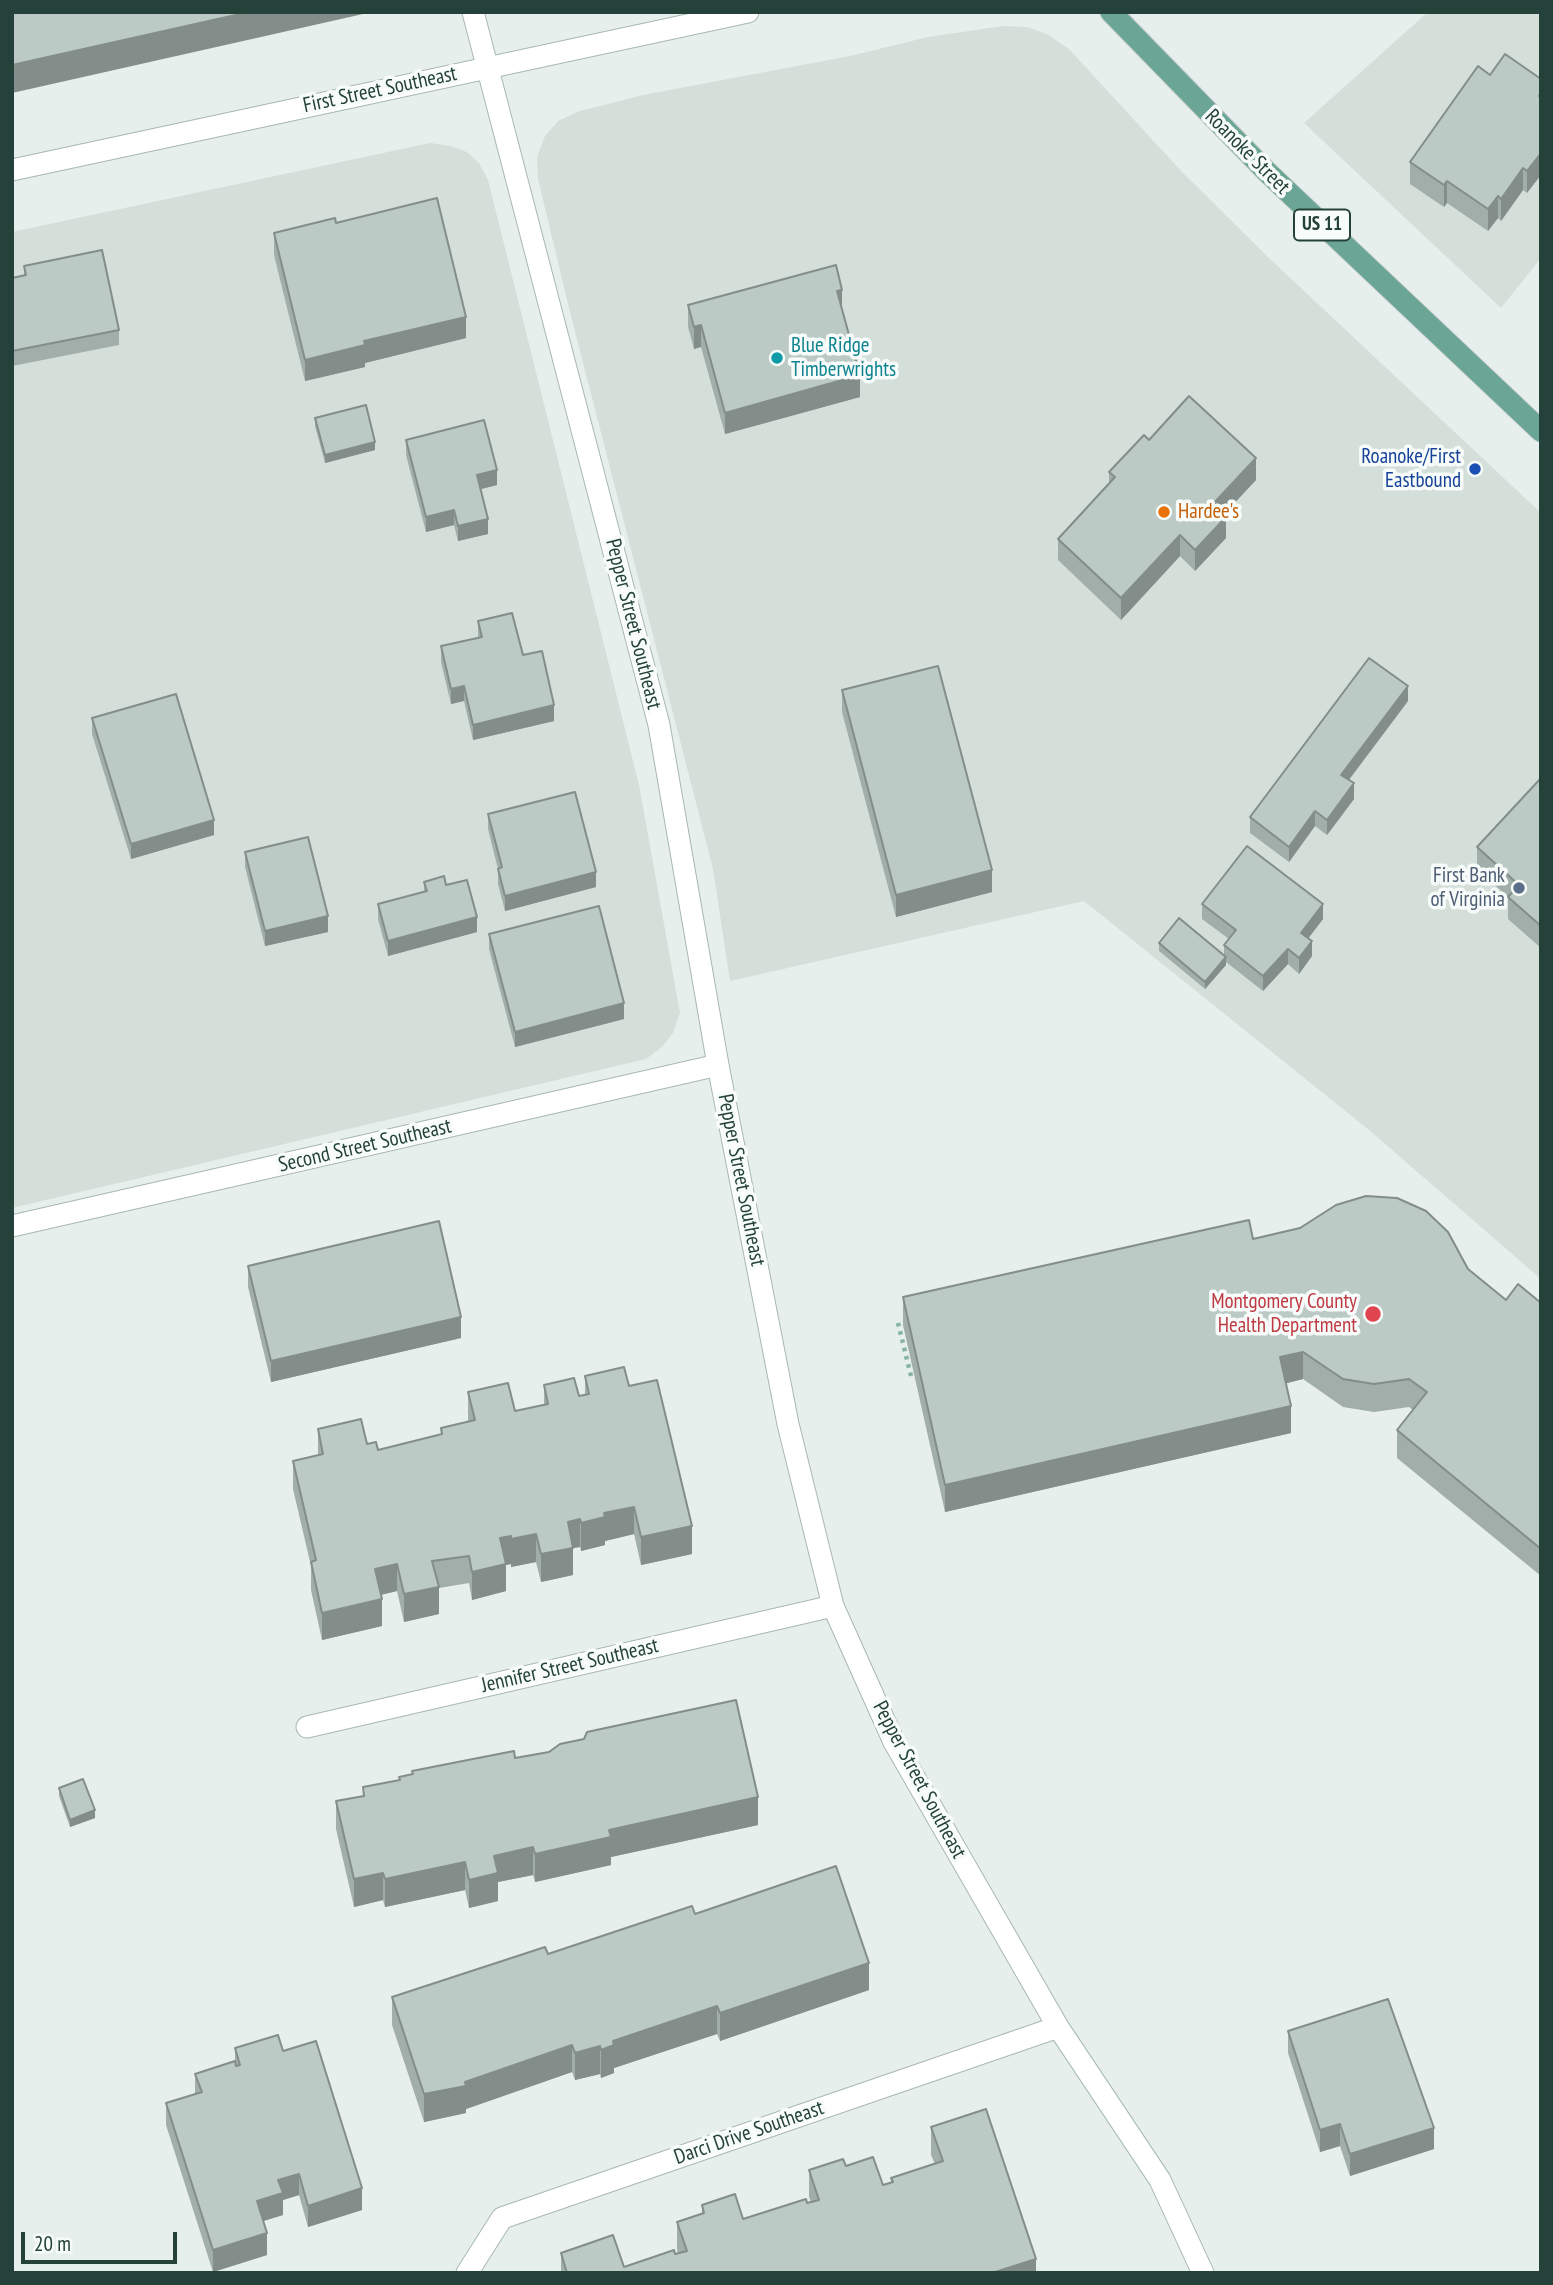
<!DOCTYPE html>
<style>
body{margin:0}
#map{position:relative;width:1553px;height:2285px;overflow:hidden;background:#e6efeb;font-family:"PT Sans Narrow",sans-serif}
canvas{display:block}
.frame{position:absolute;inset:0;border:14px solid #24423a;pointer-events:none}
.scale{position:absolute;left:21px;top:2232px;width:156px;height:32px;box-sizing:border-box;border:4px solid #24423a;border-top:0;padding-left:9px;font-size:21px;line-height:24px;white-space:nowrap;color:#24423a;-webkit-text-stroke:5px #f7fbf9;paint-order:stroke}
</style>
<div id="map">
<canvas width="1553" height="2285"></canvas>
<div class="frame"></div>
<div class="scale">20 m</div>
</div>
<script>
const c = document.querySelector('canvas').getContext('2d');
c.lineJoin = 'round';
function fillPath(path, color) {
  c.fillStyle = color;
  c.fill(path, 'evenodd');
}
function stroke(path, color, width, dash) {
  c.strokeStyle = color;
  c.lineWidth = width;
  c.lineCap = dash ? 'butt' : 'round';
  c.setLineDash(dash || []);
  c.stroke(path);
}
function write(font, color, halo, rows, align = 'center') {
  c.font = font + ' "PT Sans Narrow",sans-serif';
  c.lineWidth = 7;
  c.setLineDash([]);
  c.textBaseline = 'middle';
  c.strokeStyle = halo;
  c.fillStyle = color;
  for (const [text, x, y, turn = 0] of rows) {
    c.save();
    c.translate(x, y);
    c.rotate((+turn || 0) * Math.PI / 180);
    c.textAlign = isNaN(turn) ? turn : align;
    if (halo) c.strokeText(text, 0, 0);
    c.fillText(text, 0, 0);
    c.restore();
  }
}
fillPath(new Path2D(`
 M1428,12H1541V258L1501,308L1304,123Z
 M1003,26L1027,27L1047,34L1069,49L1182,172L1270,259L1541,513V1279L1369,1130L1084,901L730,981L713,869L569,308L538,179L537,157L545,136L558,121L580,111L643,95L850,56L928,37Z
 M430,143L451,146L467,152L479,163L488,180L639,785L680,1013L673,1033L662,1047L646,1059L12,1208V232Z`), '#d4dfda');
const minor = new Path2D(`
 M473,12L659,725L718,1065L788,1424L833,1606L894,1742L1058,2027L1160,2180L1203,2273
 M12,170L748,12
 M12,1226L718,1065
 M307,1727L833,1606
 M467,2273L502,2218L1058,2027`);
const major = new Path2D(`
 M1111,12L1266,171L1541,431`);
stroke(minor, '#a8b8b2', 23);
stroke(major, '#c2cac8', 23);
stroke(new Path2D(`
 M898,1323L912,1380`), '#86b3a5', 4.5, [3.5, 5]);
stroke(minor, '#fff', 21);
stroke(major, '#6aa596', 21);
fillPath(new Path2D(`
 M1490,75L1541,79L1527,193L1523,190L1501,221L1498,218L1488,231L1447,203L1444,207L1410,184V162Z
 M336,223L466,338L365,363V367L305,381L274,255V233Z
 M24,266L119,330V345L12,366V278L24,276Z
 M688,305L842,308L860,397L725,434L701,347L694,349L688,327Z
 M315,418L375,450L325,463L315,426Z
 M406,440L497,485L481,489L488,534L458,541L454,525L426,532L406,455Z
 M1149,440L1256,480L1224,514L1226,538L1195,571L1180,556L1121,620L1058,560V539L1109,484V472Z
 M478,621L523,655L554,721L473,740L464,701L451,704L441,662V646L478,638Z
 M842,690L992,892L896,917L842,712Z
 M1408,701L1349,780L1354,799L1327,835L1315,826L1289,862L1250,833V817Z
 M92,718L214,835L131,859L92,734Z
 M1541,778V948L1508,919V897L1477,869V847Z
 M488,814L596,887L505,911L498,884V869L488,829Z
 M245,852L328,932L265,946L245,867Z
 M424,882L446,885L477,932L388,956L378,919V904L424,892Z
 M1202,904L1323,919L1308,938L1312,956L1299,974L1288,964L1263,991L1226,962V965L1205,989L1159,951V943L1224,956V945L1229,939L1202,919Z
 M489,934L624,1019L515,1047L489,949Z
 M1253,1239L1468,1269L1506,1300L1541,1303V1576L1397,1458V1430L1413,1410L1409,1407L1374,1412L1343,1407L1303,1379L1286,1383L1291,1433L945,1512L903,1325V1297Z
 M248,1266L461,1338L271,1382L248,1287Z
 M585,1376L629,1386L692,1554L641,1565L634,1534L605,1541V1545L581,1551L580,1547L573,1548V1575L541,1582L536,1562L511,1567V1564L506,1565V1591L472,1600L469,1583L439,1588V1614L404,1622L397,1591L381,1595L382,1626L322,1640L311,1590V1566L293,1489V1461L318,1455V1429L367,1444L378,1450L441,1435V1428L468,1422V1392L515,1411L544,1405V1385L579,1396L585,1395Z
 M515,1758L758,1825L611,1857V1865L535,1882L533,1875L498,1882V1901L469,1908L465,1890L385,1907L383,1900L354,1907L336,1829V1801L363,1796V1787L399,1780V1777L412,1774V1771Z
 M59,1788L95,1818L70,1827L59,1796Z
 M695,1914L869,1990L720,2041L717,2034L614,2068V2073L601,2078L600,2074L575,2080L572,2072L466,2109V2113L424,2122L392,2025V1997Z
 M1288,2031L1434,2149L1350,2176L1340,2146L1320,2152L1288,2053Z
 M235,2048L283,2051L362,2210L308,2227L299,2195L283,2200V2215L263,2221L267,2255L213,2272L166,2125V2103L195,2094V2074L235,2062Z
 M931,2127L1036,2273H561V2253L624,2267L678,2254L677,2249V2222L702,2213V2205L743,2219L811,2202L809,2197V2170L883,2185L891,2182V2178L935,2164L931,2155Z`), '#a1aea9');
fillPath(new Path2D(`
 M249,12H372L12,93V65Z
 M1541,153V175L1527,193V171Z
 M1523,168V190L1501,221V199Z
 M1447,181V203L1444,207V185Z
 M1498,196V218L1488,231V209Z
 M842,290V311L837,291Z
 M466,317V338L365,363V367L305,381V360L364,341Z
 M701,325V347L694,349V327Z
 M860,375V397L725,434V413Z
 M375,442V450L325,463V455Z
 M1256,458V480L1213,526V504Z
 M497,470V485L477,490V475Z
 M454,510V525L426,532V517Z
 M1226,517V538L1195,571V550Z
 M488,519V534L458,541V526Z
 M1180,535V556L1121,620V598Z
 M464,686V701L451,704V689Z
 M1408,686V701L1341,790V775Z
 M554,705V721L473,740V725Z
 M1354,783V799L1327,835V820Z
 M1315,811V826L1289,862V847Z
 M214,820V835L131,859V844Z
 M992,870V892L896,917V895Z
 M596,872V887L505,911V896Z
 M1323,904V919L1301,948V933Z
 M328,916V932L265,946V931Z
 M477,917V932L388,956V941Z
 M1312,941V956L1299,974V958Z
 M1288,949V964L1263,991V976Z
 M1226,957V965L1205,989V982Z
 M624,1003V1019L515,1047V1032Z
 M461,1317V1338L271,1382V1361Z
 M1303,1352V1379L1280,1385V1357Z
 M1291,1406V1433L945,1512V1485Z
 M634,1507V1534L605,1541V1545L581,1551V1523L604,1513Z
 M580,1519V1547L573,1548V1575L541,1582V1554L568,1522Z
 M692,1526V1554L641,1565V1537Z
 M536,1534V1562L511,1567V1539Z
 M511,1536V1564L506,1565V1591L472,1600V1572L500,1538Z
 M397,1564V1591L375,1596V1569Z
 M439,1587V1614L404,1622V1594Z
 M382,1599V1626L322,1640V1613Z
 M758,1797V1825L611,1857V1865L535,1882V1854L609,1830Z
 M95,1810V1818L70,1827V1820Z
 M533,1847V1875L498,1882V1901L469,1908V1880L494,1856Z
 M465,1862V1890L385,1907V1879Z
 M383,1873V1900L354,1907V1879Z
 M869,1963V1990L720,2041V2013Z
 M717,2006V2034L614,2068V2073L601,2078V2050L613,2041Z
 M572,2045V2072L466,2109V2113L424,2122V2094Z
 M600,2046V2074L575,2080V2053Z
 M1340,2124V2146L1320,2152V2130Z
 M1434,2128V2149L1350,2176V2154Z
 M299,2174V2195L283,2200V2215L257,2223V2201L278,2180Z
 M362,2188V2210L308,2227V2206Z
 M267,2233V2255L213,2272V2250Z
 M1036,2259V2273H992Z`), '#838d89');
const building = new Path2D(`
 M12,12H249L12,65Z
 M1505,54L1541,79V93L1539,96L1541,97V153L1527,171L1523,168L1501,199L1498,196L1488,209L1447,181L1444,185L1410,162L1478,66L1490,75Z
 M437,198L466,317L364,341L365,345L305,360L274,233L335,218L336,223Z
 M102,250L119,330L12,351V278L26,275L24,266Z
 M836,265L842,290L837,291L860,375L725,413L701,325L694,327L688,305Z
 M1189,396L1256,458L1213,504L1226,517L1195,550L1180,535L1121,598L1058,539L1115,477L1109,472L1144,435L1149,440Z
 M366,405L375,442L325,455L315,418Z
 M484,420L497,470L477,475L488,519L458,526L454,510L426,517L406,440Z
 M512,613L523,655L542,651L554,705L473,725L464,686L451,689L441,646L482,637L478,621Z
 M1369,658L1408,686L1341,775L1354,783L1327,820L1315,811L1289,847L1250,817Z
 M938,666L992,870L896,895L842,690Z
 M176,694L214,820L131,844L92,718Z
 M1541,778V926L1508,897L1519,885L1477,847Z
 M575,792L596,872L505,896L498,869L502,867L488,814Z
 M308,837L328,916L265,931L245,852Z
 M1247,846L1323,904L1301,933L1312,941L1299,958L1288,949L1263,976L1224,945L1236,930L1202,904Z
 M444,876L446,885L467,880L477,917L388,941L378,904L427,891L424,882Z
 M599,906L624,1003L515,1032L489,934Z
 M1179,918L1226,957L1205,982L1159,943Z
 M1366,1196L1397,1198L1426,1211L1448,1232L1468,1269L1506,1300L1518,1284L1541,1303V1549L1397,1430L1427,1392L1409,1379L1374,1384L1343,1379L1303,1352L1280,1357L1291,1406L945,1485L903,1297L1249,1220L1253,1239L1300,1228L1336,1205Z
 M439,1221L461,1317L271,1361L248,1266Z
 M624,1367L629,1386L657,1380L692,1526L641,1537L634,1507L604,1513L605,1517L581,1523L580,1519L568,1522L573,1548L541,1554L536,1534L511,1539V1536L500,1538L506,1564L472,1572L469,1556L432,1561L439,1587L404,1594L397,1564L375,1569L382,1599L322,1613L311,1562L316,1560L293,1461L323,1454L318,1429L361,1419L367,1444L376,1442L378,1450L442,1434L441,1428L475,1420L468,1392L508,1383L515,1411L548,1404L544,1385L574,1378L579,1396L589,1394L585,1376Z
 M736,1700L758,1797L609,1830L611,1837L535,1854L533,1847L494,1856L498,1873L469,1880L465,1862L385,1879L383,1873L354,1879L336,1801L364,1796L363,1787L400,1780L399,1777L413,1774L412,1771L473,1759L514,1751L515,1758L549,1752L560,1744L584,1739L587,1732Z
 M83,1779L95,1810L70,1820L59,1788Z
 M836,1866L869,1963L720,2013L717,2006L613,2041L614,2045L601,2050L600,2046L575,2053L572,2045L465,2082L466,2086L424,2094L392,1997L545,1947L548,1954L692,1906L695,1914Z
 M1388,1999L1434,2128L1350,2154L1340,2124L1320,2130L1288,2031Z
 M278,2035L283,2051L316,2041L362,2188L308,2206L299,2174L278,2180L283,2193L257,2201L267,2233L213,2250L166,2103L202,2092L195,2074L235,2061L236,2066L240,2065L235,2048Z
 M986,2109L1036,2259L992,2273H567L561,2253L613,2235L624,2267L674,2250L675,2254L687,2251L677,2222L704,2213L702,2205L735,2194L743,2219L806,2199L807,2203L819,2200L809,2170L843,2159L846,2166L873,2157L883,2185L893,2182L891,2178L943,2161L931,2127Z`);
fillPath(building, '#bbcac4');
stroke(building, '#838d89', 2);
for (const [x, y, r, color] of [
 [777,358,7,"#0f9aa8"],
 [1475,469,7,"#1a4fb4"],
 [1164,512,7,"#e8710a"],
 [1519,888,7,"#5c6f8a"],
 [1373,1314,9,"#e0444e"]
]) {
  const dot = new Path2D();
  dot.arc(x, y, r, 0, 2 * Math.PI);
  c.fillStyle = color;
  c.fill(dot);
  stroke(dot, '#f7fbf9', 2.5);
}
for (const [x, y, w] of [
 [1322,225,56]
]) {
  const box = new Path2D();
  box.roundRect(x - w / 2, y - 15.5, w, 31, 5);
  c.fillStyle = '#f7fbf9';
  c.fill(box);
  stroke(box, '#24423a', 2);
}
write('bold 19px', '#24423a', null, [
 ["US 11",1322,225]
]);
write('21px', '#24423a', '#f7fbf9', [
 ["First Street Southeast",380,90,-12],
 ["Roanoke Street",1247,152,45],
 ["Pepper Street Southeast",633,624,76],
 ["Second Street Southeast",365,1146,-13],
 ["Pepper Street Southeast",741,1180,79],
 ["Jennifer Street Southeast",570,1666,-13],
 ["Pepper Street Southeast",919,1780,62],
 ["Darci Drive Southeast",749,2133,-19]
]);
write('21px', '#0d838f', '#f7fbf9', [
 ["Blue Ridge",791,346],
 ["Timberwrights",791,370]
], 'left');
write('21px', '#164399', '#f7fbf9', [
 ["Roanoke/First",1461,457],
 ["Eastbound",1461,481]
], 'right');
write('21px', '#c56008', '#f7fbf9', [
 ["Hardee's",1178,512]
], 'left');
write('21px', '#4e5e75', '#f7fbf9', [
 ["First Bank",1505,876],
 ["of Virginia",1505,900]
], 'right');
write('21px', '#be3a42', '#f7fbf9', [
 ["Montgomery County",1357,1302],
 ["Health Department",1357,1326]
], 'right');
</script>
